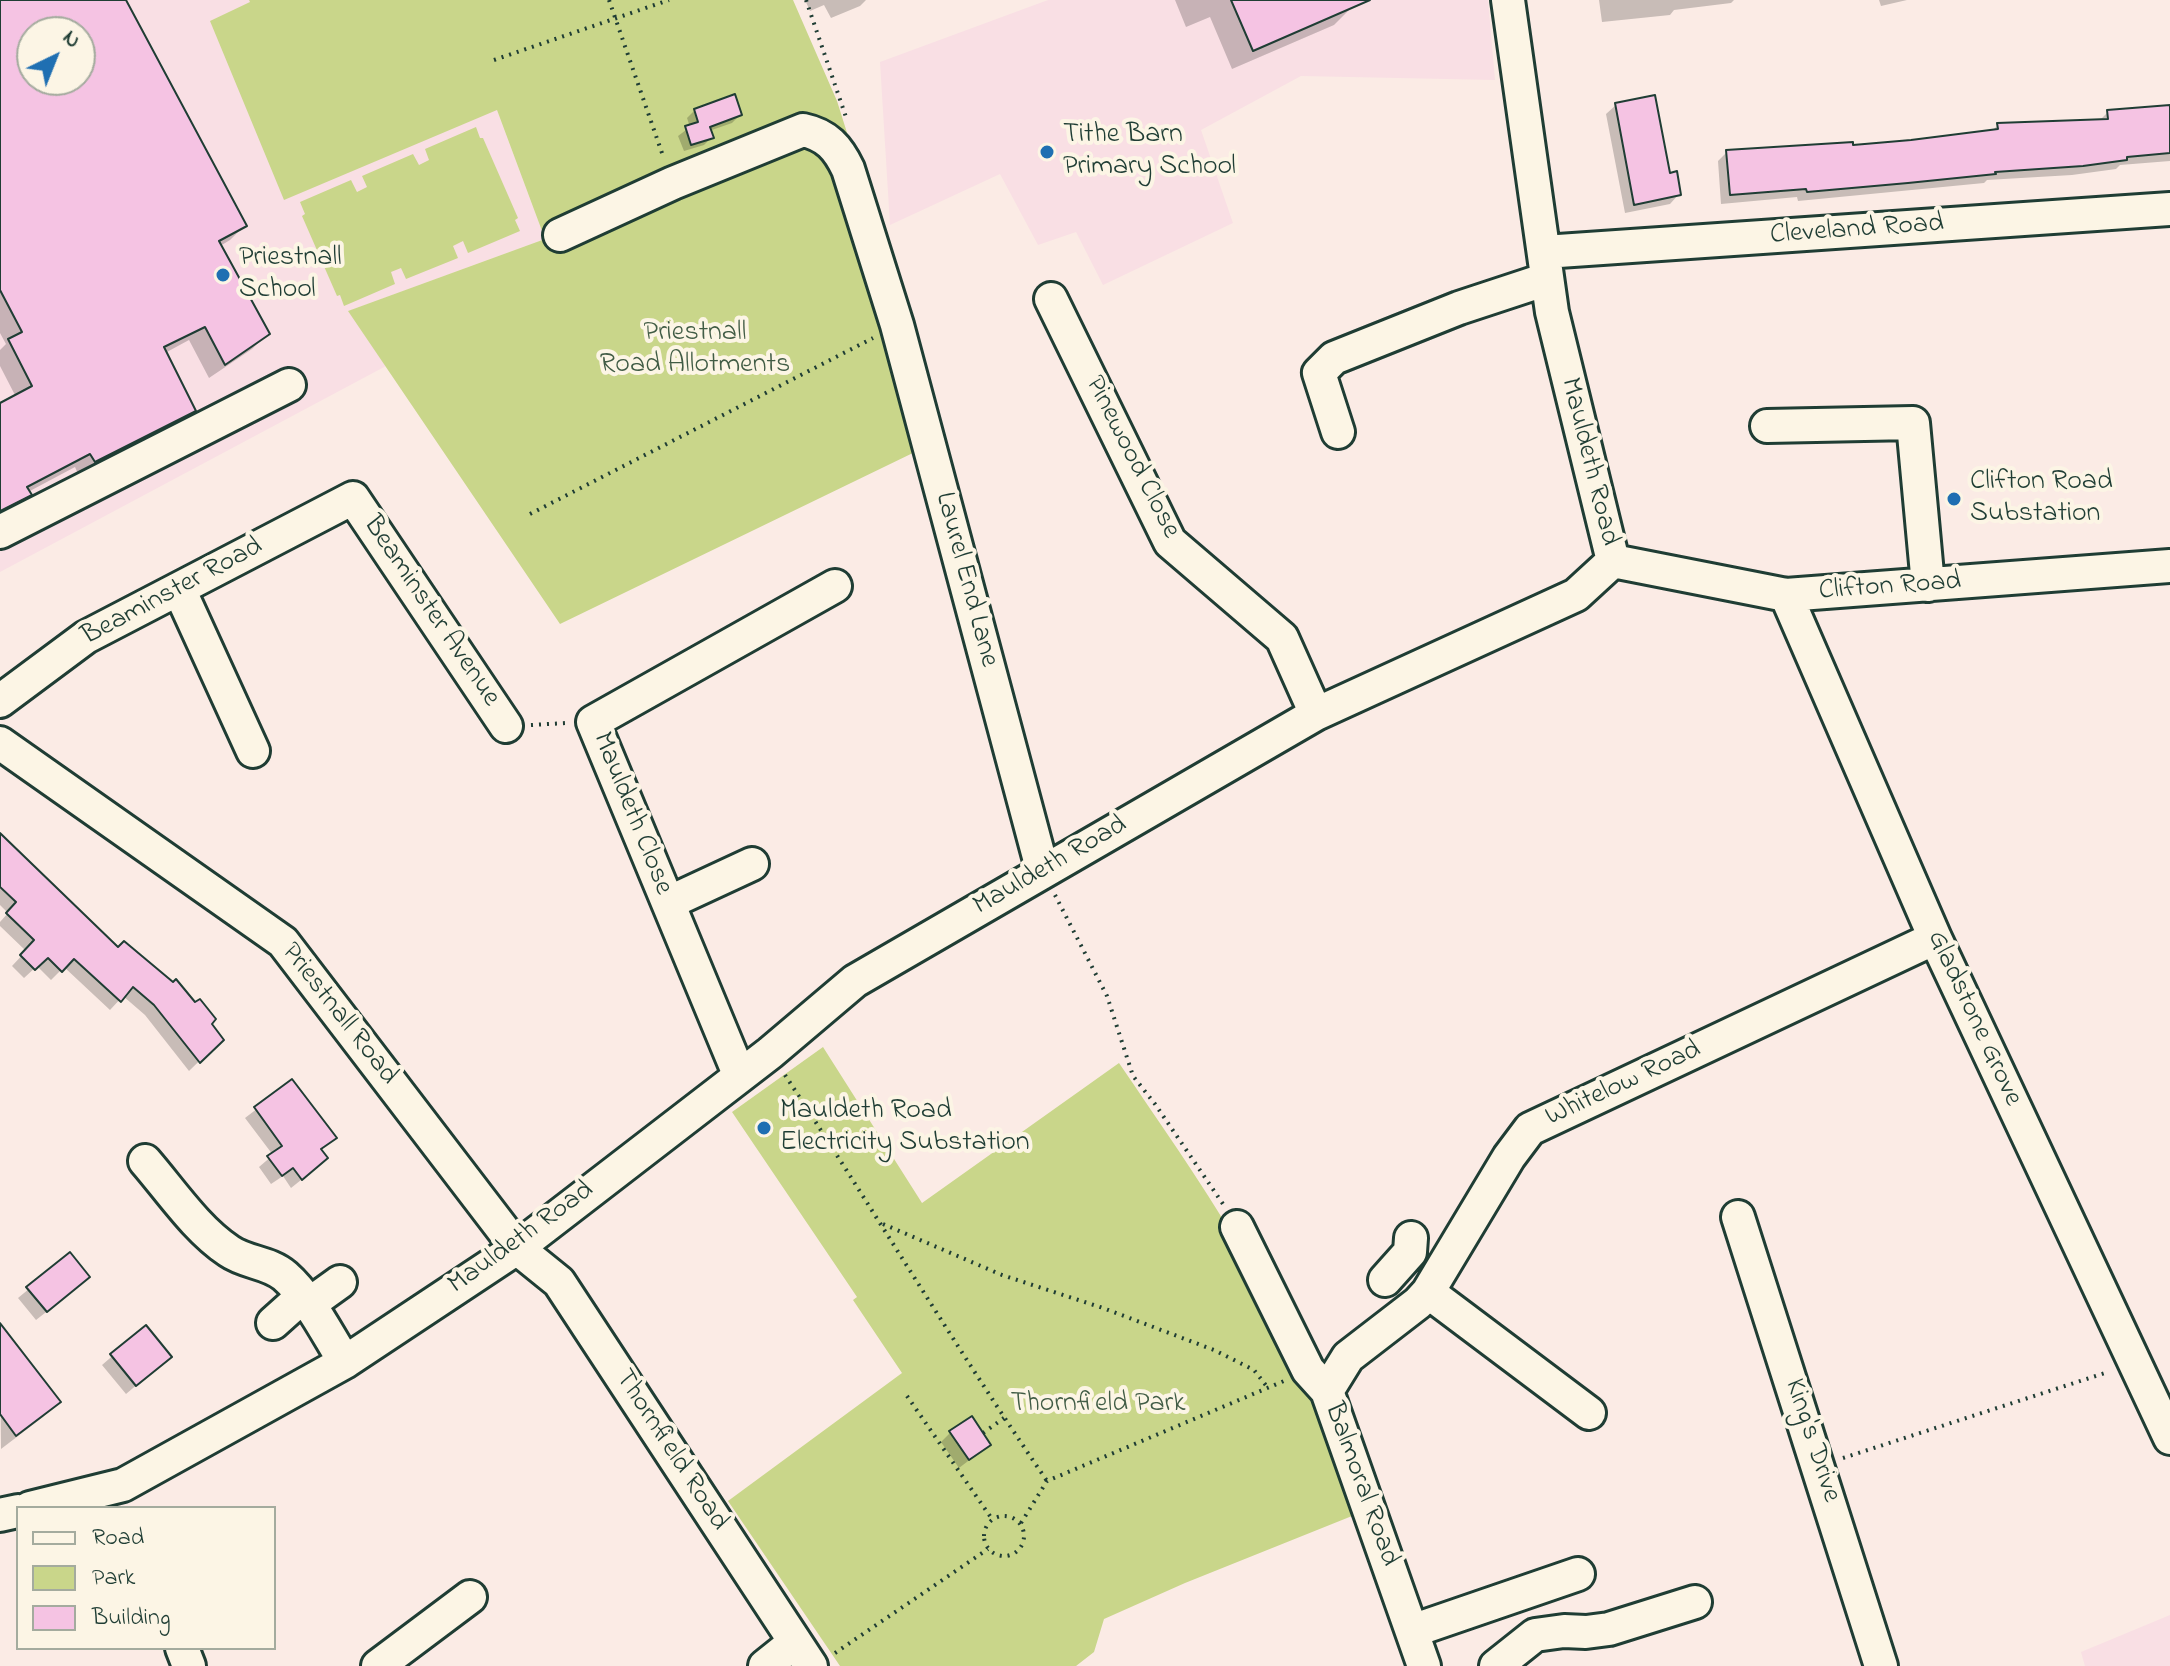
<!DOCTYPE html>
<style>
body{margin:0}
#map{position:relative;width:2170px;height:1666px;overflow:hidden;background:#fbebe5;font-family:"Indie Flower",sans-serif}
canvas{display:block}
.legend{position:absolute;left:16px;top:1506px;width:260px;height:144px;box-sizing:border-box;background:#fcf5e5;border:2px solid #a4ab9e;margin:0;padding:10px 14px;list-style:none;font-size:24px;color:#1f3d34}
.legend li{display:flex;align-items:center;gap:16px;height:40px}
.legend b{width:40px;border:2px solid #a4ab9e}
.north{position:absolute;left:16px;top:16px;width:80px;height:80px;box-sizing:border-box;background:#fcf5e5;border:2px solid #a4ab9e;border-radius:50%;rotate:43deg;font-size:22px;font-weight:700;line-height:32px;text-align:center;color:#1f3d34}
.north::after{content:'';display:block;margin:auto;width:28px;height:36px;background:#1f6fb2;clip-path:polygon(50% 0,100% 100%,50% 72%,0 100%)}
</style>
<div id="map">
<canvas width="2170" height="1666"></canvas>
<ul class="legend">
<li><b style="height:10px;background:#fcf5e5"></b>Road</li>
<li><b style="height:22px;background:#c9d68a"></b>Park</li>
<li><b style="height:22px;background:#f5c3e3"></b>Building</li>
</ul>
<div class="north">N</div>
</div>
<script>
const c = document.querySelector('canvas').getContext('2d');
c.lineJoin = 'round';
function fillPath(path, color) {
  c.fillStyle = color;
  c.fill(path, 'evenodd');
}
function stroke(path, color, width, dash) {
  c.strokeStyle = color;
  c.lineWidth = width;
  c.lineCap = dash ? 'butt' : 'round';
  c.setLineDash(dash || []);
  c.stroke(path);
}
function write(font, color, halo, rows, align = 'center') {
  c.font = font + ' "Indie Flower",sans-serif';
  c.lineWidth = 8;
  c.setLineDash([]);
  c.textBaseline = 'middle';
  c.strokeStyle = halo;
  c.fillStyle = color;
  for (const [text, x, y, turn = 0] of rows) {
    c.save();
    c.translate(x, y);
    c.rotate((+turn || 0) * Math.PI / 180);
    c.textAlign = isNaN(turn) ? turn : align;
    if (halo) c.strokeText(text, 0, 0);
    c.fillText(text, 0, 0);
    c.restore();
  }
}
fillPath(new Path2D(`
 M0,0H456L545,239L349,311L386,366L0,572ZM32,32H80V80H32Z
 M1048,0H1488L1495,80L1301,76L1201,130L1233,223L1103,285L1076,232L1038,245L1000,174L890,225L880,62Z
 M2170,1615V1666H2085L2081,1652Z`), '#f9dfe4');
fillPath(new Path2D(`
 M249,0H793L837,101L890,269L917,451L560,624L348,311L545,239L497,110L284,200L210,21L250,2Z
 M476,127L480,138H483L518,218L515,220L520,231L468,253L463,241L453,246L458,258L406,279L401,268L391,272L395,284L344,306L340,295L337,296L302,216L305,214L300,202L351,180L357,192L367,187L362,176L413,154L419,165L429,160L425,149Z
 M823,1047L922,1203L1119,1063C1159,1122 1200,1180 1236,1241C1286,1327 1322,1421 1362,1512L1185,1583L1104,1619L1094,1652L1076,1666H840L728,1501L902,1373L853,1300L857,1297L732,1112Z`), '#c9d68a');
fillPath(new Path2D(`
 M0,0H124L245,225L230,240L220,246L267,334L252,349L209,378L189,340L165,353L194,411L179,425L79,476L75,467L28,492L29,494L14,509L0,516V405L16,397L0,366V350L6,344L0,333ZM32,32H80V80H32Z
 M805,0H866L860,6L831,18L824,5L810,11Z
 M1175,0H1353L1354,5L1334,25L1232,69L1210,17L1186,27Z
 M1599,0H1734L1731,3L1674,10L1670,15L1602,22Z
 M1879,0H1907L1881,6Z
 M1616,105L1669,175L1679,194L1670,204L1625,213L1606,114Z
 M695,110L740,115L732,123L709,131L712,137L704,145L684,151L678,136L690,127L687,118Z
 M2108,112L2170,123V161L2120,165L2116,169L2072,175L1987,180L1984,183L1798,201L1797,197L1721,204L1718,161L1727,152L1851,147L1991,132L1998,125L2099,121Z
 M0,836L118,950L209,1024L222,1039L189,1071L145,1015L123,996L110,1010L64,967L51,980L37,966L24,978L12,966L26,951L0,926V922L8,913L0,905Z
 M292,1082L334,1137L320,1150L316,1168L291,1188L283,1176L271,1184L259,1167L273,1155L245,1118Z
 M70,1255L78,1287L36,1320L18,1298Z
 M145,1328L159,1366L126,1394L102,1365Z
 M0,1343L58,1402L43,1417L1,1449Z
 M950,1433L989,1445L959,1468L941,1442Z`), '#0003');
const building = new Path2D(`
 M0,0H126L247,226L219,241L270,334L225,365L205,327L164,347L196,411L95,462L90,454L27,487L32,495L0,511V403L32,386L8,339L22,332L0,290ZM32,32H80V80H32Z
 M1231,0H1370L1253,51Z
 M735,94L742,115L710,127L714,138L691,145L685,126L698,122L694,109Z
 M1655,95L1670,173L1677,171L1681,195L1634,205L1615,103Z
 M2170,105V153L2127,157V160L2083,166L1995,172L1996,174L1908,183L1807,192L1806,189L1730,195L1726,150L1853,142V145L1911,140L1998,129L1997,123L2108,119L2107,110Z
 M0,833L118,947L124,941L173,982L176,979L195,1002L200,999L216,1019L212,1024L224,1040L200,1063L154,1005L133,987L121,1002L74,959L62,972L48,958L35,970L20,955L34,940L6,913L16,902L0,887Z
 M292,1079L337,1138L321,1149L328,1158L302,1180L293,1168L282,1176L267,1156L282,1146L254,1107Z
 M70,1252L90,1277L47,1312L26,1287Z
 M0,1323L61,1402L16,1436L0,1414Z
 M146,1325L172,1357L136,1386L110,1354Z
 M972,1416L991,1445L969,1460L949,1431Z`);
fillPath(building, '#f5c3e3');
stroke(building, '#1f3d34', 2);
const minor = new Path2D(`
 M1508,0L1552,312L1613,561
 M560,235L673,183L803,130C827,135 838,148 848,169L897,325L1043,872
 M1544,252L2170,209
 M1051,299L1170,542L1282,638L1316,714
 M1767,426L1913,423L1928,585
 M1338,432L1319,373L1334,358L1459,308L1547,279
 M0,532L289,385
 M1613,561L1786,595L2170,566
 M179,589L253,751
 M1786,595L1935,938L2170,1438
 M0,701L86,637L353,498L506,726
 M0,743L283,942L517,1248L559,1282L811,1666
 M668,903L752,864
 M739,1074L593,722L835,586
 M145,1161C171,1191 196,1229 229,1251C246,1263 269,1262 285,1276C310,1298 327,1334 345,1362
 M1738,1217L1881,1666
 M1237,1227L1308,1370L1327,1391L1424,1666
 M1385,1280L1410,1252L1411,1238
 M1428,1292L1589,1413
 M308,1305L340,1282
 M273,1323L302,1297
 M1327,1391L1348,1357L1418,1303L1428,1292L1509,1157L1530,1129L1935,938
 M30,1508L123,1485L345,1362L517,1248L770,1053L855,981L1316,714L1576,595L1613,561
 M0,1515L18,1511
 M1412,1631L1578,1574
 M182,1648L189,1666
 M378,1666L470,1597
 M765,1666L795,1642
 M1496,1666L1535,1635L1564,1631L1586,1632L1609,1629L1695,1602`);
stroke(minor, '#1f3d34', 38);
stroke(new Path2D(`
 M609,0L663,156
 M806,0L847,120
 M494,60L669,0
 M530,514L873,338
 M531,725L566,723
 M1055,895L1107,996L1133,1076L1155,1104L1223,1204
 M785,1075C873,1209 956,1348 1047,1481
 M883,1224L1002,1275L1103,1308L1214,1350L1254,1370L1268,1388
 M907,1396L992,1519
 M983,1433L1004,1418
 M1843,1458L2108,1372
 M984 1536a20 20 0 1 1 40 0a20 20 0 1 1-40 0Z
 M1021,1523L1047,1481L1284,1381
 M835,1653L988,1549`), '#1f3d34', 4, [2, 6]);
stroke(minor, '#fcf5e5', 32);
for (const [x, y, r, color] of [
 [1047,152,8,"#1f6fb2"],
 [223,275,8,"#1f6fb2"],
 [1954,499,8,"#1f6fb2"],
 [764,1128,8,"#1f6fb2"]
]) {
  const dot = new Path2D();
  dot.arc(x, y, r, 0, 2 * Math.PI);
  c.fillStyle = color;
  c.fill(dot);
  stroke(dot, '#fcf5e5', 3);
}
write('28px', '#1f3d34', '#fcf5e5', [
 ["Tithe Barn",1063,136],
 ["Primary School",1063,168],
 ["Priestnall",239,259],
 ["School",239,291],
 ["Clifton Road",1970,483],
 ["Substation",1970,515],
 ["Mauldeth Road",780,1112],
 ["Electricity Substation",780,1144]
], 'left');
write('28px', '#1f3d34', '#fcf5e5', [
 ["Cleveland Road",1857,231,-4],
 ["Pinewood Close",1131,458,63],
 ["Mauldeth Road",1588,462,76],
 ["Laurel End Lane",965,580,75],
 ["Clifton Road",1890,588,-4],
 ["Beaminster Road",173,593,-28],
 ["Beaminster Avenue",430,612,56],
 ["Mauldeth Close",631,814,68],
 ["Mauldeth Road",1051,867,-30],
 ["Priestnall Road",338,1015,52],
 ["Gladstone Grove",1973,1019,65],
 ["Whitelow Road",1624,1085,-25],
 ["Mauldeth Road",522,1239,-36],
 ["King's Drive",1811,1441,72],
 ["Thornfield Road",670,1451,57],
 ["Balmoral Road",1360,1485,70]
]);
write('28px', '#415c45', '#fcf5e5', [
 ["Priestnall",695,334],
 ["Road Allotments",695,366],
 ["Thornfield Park",1098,1405]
]);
</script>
